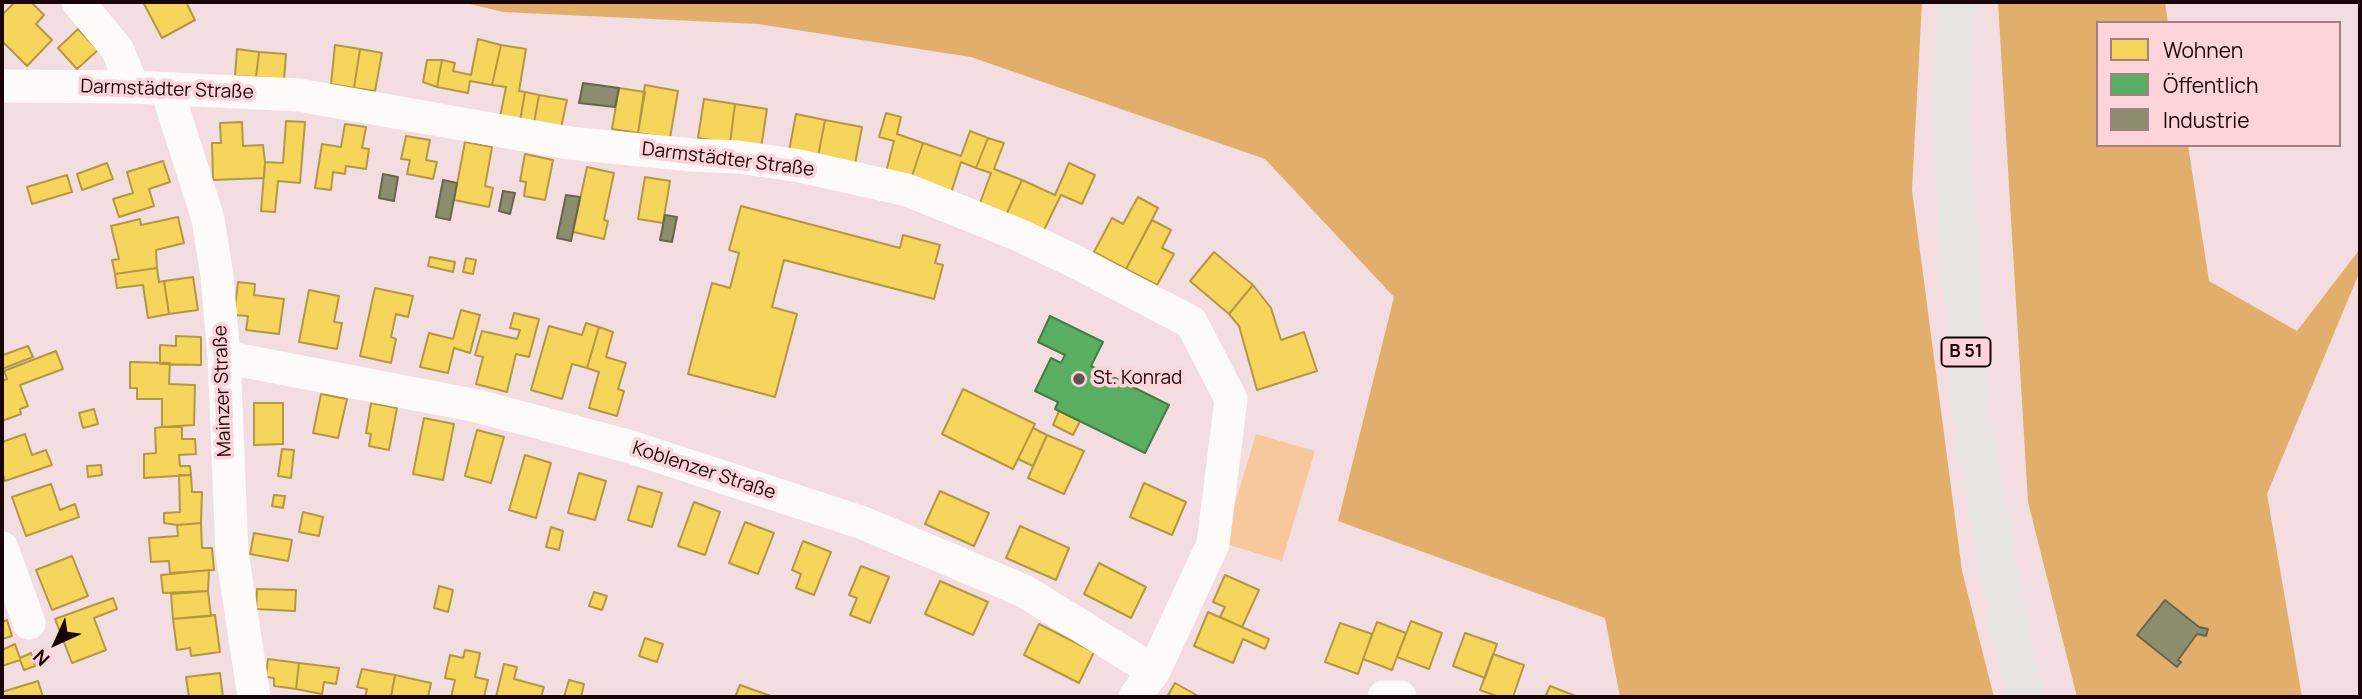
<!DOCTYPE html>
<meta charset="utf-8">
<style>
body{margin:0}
#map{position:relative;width:2362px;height:699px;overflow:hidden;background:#f4dde0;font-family:Manrope,sans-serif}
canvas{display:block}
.frame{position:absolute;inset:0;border:4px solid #190508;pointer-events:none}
.legend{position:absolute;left:2096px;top:21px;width:245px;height:126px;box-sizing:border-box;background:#fdd4d9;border:2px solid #a28185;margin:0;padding:9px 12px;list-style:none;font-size:21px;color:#190508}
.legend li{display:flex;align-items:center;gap:14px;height:35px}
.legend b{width:35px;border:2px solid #a28185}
.north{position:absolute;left:21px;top:608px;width:70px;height:70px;-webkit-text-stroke:5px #fdd4d9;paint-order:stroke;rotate:225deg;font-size:19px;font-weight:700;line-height:28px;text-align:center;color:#190508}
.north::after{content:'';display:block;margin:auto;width:24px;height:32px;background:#190508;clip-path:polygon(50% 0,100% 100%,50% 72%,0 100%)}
</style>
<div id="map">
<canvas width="2362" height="699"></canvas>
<div class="frame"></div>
<ul class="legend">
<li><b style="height:19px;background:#f6d55c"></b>Wohnen</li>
<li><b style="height:19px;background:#5aae61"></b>Öffentlich</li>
<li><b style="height:19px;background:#8c8c6e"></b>Industrie</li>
</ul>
<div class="north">N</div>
</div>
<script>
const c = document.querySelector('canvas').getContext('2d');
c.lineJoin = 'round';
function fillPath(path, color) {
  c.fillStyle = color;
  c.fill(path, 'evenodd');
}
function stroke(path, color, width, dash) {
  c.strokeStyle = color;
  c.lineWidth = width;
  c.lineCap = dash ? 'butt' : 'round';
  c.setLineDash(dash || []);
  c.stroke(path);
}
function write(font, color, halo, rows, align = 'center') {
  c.font = font + ' Manrope,sans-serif';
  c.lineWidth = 7;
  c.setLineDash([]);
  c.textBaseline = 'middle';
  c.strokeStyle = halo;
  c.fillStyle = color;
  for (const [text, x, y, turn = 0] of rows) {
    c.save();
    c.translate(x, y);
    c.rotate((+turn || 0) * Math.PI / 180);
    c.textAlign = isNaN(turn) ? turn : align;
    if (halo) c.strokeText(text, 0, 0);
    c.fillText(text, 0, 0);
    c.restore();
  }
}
fillPath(new Path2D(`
 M1256,434L1315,451L1282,561L1223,543Z`), '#f7c89b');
fillPath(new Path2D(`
 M462,2H1922L1912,190L1962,571L1994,697H1620L1605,618L1338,521L1394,297L1265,159L971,57L758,24L503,12Z
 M1998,2H2165L2168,23H2098V145H2188L2209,281L2297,331L2360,249V271L2267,494L2302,697H2077L2028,502Z`), '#e1ae6c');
const homes = new Path2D(`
 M15,2H31L44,15L36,24L52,40L27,66L2,41V15Z
 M143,2H186L195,20L162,38Z
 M78,29L98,50L77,69L58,48Z
 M478,39L501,45L492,85L470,81L468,93L437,87L442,60L455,63L453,71L471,75Z
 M335,45L360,49L354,88L331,84Z
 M501,45L526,49L519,91L525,92L520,121L500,117L506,87L492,85Z
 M237,49L259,52L256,77L235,76Z
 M360,49L382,53L375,91L354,88Z
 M259,52L286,54L284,80L256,77Z
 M427,60H442L437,87L423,82Z
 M645,85L678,91L670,138L638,133Z
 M619,88L645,92L638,133L612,129Z
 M525,92L539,95L534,123L520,121Z
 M539,95L567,100L561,128L534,123Z
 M704,99L735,104L730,143L698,138Z
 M735,104L767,109L761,148L730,143Z
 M886,113L901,117L897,134L923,143L911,179L886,172L894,141L879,137Z
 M796,114L825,120L818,157L789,151Z
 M825,120L862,127L855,164L818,157Z
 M286,121L305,122L300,183L278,181L275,212L261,211L265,162L283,163Z
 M242,122L243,146L263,145L265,162L264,178L213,180L212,143H221L220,123Z
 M345,124L366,127L362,148L369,149L366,169L346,166L345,174L333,172L331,190L315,188L322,144L341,147Z
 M970,131L988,138L976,168L961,162L951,193L911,179L923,143L961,156Z
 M406,136L430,140L426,160L437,162L433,179L407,174L410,160L401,159Z
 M988,138L1004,143L994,169L1022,180L1006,215L980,203L991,173L976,168Z
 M465,142L492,147L485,186L493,188L489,207L454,200Z
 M525,154L553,160L545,200L524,196L526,182L520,181Z
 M163,161L170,182L149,189L154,206L119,217L113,199L133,193L127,172Z
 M107,163L113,179L82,190L77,174Z
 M1069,163L1095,175L1082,204L1061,195L1043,232L1006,215L1022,180L1055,195Z
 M587,167L614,173L604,220L608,221L604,239L573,232Z
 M67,175L72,192L32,204L27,187Z
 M645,177L670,181L663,223L638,219Z
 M1138,197L1158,208L1126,269L1094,252L1112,218L1123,224Z
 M741,206L900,248L903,235L940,245L935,263L943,265L934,299L784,260L772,307L797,314L775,397L688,374L712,283L730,288L739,253L729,250Z
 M178,217L184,243L156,250L157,268L115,274L112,260L119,259L111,226L140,219L141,225Z
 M1152,220L1171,230L1162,248L1174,254L1157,285L1126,269Z
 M1214,252L1253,285L1229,314L1190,281Z
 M430,257L455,262L453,272L428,266Z
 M466,258L476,260L473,274L463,272Z
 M157,268L159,282L164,281L169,314L148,318L143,285L117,288L115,274Z
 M193,277L198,310L169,314L164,281Z
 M238,282L255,284L254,295L284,299L279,334L246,330L248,316L234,315Z
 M1253,285L1271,308L1281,340L1304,332L1317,371L1257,390L1239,326L1229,314Z
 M375,288L413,296L408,317L396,314L391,337L396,339L391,363L360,356Z
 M309,290L339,296L334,322L342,323L337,349L299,342Z
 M461,310L480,315L470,353L454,348L448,373L420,367L429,333L453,339Z
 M514,313L539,319L529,357L516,354L507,392L476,384L483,357L475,355L482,331L517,339L520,330L510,328Z
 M586,323L599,327L587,368L572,364L562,399L531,390L549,326L582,335Z
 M599,327L613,332L606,357L626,363L618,389L624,391L617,416L589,408L599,372L587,368Z
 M176,336L201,337V365L160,364V345L176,346Z
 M28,346L33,357L2,369V352L3,355Z
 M56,351L63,369L20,385L28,406L20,409L21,414L2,421V381L7,379L4,371Z
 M130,362L170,363L169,384L195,385L194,425L162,427V399H137V388H130Z
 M963,389L1035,424L1013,469L942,434Z
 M321,394L347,399L338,438L313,433Z
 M254,403H283V444L254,445Z
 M371,403L397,408L389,450L369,446L371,434L366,433Z
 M94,409L98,424L83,428L79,413Z
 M1059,411L1080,421L1073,435L1053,425Z
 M424,418L454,424L443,480L413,474Z
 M162,427H182V439H195L196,454L179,455L180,466H190L191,475L144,478V454L156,453L155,428Z
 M1033,428L1047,435L1033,466L1018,459Z
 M477,430L504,437L491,483L465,476Z
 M25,434L32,455L46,450L52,465L5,481L2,471V442Z
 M1047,435L1084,451L1064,494L1028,478Z
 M282,449L294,450L291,478L278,476Z
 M525,455L551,463L536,518L509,510Z
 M101,465L102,475L88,477L87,466Z
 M579,473L606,481L595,520L568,513Z
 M179,475H191L192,492H202L201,523L177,525L164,523V513L180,512Z
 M1144,483L1186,502L1172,535L1130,517Z
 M51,484L60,510L75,504L79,517L26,536L12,497Z
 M638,486L662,493L652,527L628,520Z
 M940,491L989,513L974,546L925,524Z
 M274,495L285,496L283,508L272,506Z
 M694,502L720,512L705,555L678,546Z
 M303,512L323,517L319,536L299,532Z
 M745,522L774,533L758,574L729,563Z
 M201,523L202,548H212L214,570L170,573L169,561L151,562L149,538L178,536L177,525Z
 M1020,526L1069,548L1056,580L1006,558Z
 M551,527L563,531L559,550L546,547Z
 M254,533L292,540L288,561L250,554Z
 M803,541L831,552L814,595L796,588L801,574L792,570Z
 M72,556L88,596L52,610L36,570Z
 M1099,563L1146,587L1131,618L1084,594Z
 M861,566L889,577L870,623L850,615L857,598L849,595Z
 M209,570L208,591L163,593L161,575Z
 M1225,575L1259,590L1242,627L1220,617L1225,607L1213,602Z
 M940,581L988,602L973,635L925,614Z
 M439,586L453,590L448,612L434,608Z
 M257,589L296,590L295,611L256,609Z
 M208,591L211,616L173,619L171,594Z
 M594,592L607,596L602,610L589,606Z
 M113,598L117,609L94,618L106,650L72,663L55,619Z
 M1208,612L1269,639L1265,649L1243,639L1233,663L1194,646Z
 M215,615L220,652L191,656L190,648L177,650L173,619Z
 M7,620L12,636L2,639V622Z
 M1411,621L1442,633L1429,669L1397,657Z
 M1377,622L1406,633L1392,670L1363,659Z
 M1340,623L1372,634L1358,674L1325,662Z
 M1039,624L1094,652L1079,683L1024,655Z
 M1465,633L1497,644L1485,678L1453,666Z
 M645,638L663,644L657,662L639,656Z
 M15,644L20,658L31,653L35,666L24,670L20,660L2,666V650Z
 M465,650L480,653L475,677L488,680L484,697H451L455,680L445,678L450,655L463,658Z
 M1493,654L1524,665L1513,697H1499L1480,690Z
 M268,659L299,663L296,689L274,686V678L266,677Z
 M299,663L339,668L336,684L324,682L322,694L296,689Z
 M504,664L517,667L514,679L544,687L541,697H496Z
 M362,669L395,675L391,697H365L367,689L357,687Z
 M220,673L223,697H189L186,677Z
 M395,675L431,683L428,697H391Z
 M569,680L584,684L581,697H564Z
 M38,681L43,697H2V692Z
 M1175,683L1200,697H1167Z
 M740,685L771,696L770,697H735Z
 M1550,686L1578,697H1545Z`);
fillPath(homes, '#f6d55c');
stroke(homes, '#b49743', 2);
const public = new Path2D(`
 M1050,316L1103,342L1091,366L1169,405L1145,453L1055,409L1058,402L1035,391L1051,358L1061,363L1065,355L1038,342Z`);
fillPath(public, '#5aae61');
stroke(public, '#467b46', 2);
const industry = new Path2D(`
 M583,83L619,88L615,107L579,103Z
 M383,174L398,177L394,201L379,198Z
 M443,180L457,183L450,220L436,217Z
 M503,191L515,193L510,214L499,211Z
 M566,195L580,197L571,241L557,238Z
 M665,215L677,217L672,242L660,240Z
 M2165,600L2199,627L2208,629L2206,636L2197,634L2178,660L2181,662L2177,667L2137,635Z`);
fillPath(industry, '#8c8c6e');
stroke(industry, '#6a644f', 2);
stroke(new Path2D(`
 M78,2L117,49L133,87
 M2,86L133,87L299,95L569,143L692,155L739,157L800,166L907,190L1019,235L1076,262L1191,322L1231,399L1213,544L1154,671L1135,697
 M167,90L208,219L217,276L224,357L232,552L254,697
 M224,357L477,406L631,447L863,523L1024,591L1154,671
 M2,548L29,623
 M1384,697H1400`), '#fdfafa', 33);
stroke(new Path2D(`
 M1957,2L1951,117L1971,415L2015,657L2027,697`), '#e5e4df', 38);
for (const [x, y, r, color] of [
 [1079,379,7,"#665154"]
]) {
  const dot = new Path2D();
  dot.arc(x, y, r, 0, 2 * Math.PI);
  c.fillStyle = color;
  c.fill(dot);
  stroke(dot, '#fdd4d9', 2.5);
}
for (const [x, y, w] of [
 [1966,352,49]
]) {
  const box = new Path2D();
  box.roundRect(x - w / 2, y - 14.5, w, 29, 5);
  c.fillStyle = '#fdd4d9';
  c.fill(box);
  stroke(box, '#190508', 2);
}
write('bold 18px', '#190508', null, [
 ["B 51",1966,352]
]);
write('19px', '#190508', '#fdd4d9', [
 ["Darmstädter Straße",167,90,2],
 ["Darmstädter Straße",728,160,7],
 ["Mainzer Straße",223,391,-92],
 ["Koblenzer Straße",704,471,18]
]);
write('19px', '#190508', '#fdd4d9', [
 ["St. Konrad",1093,379]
], 'left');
</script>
